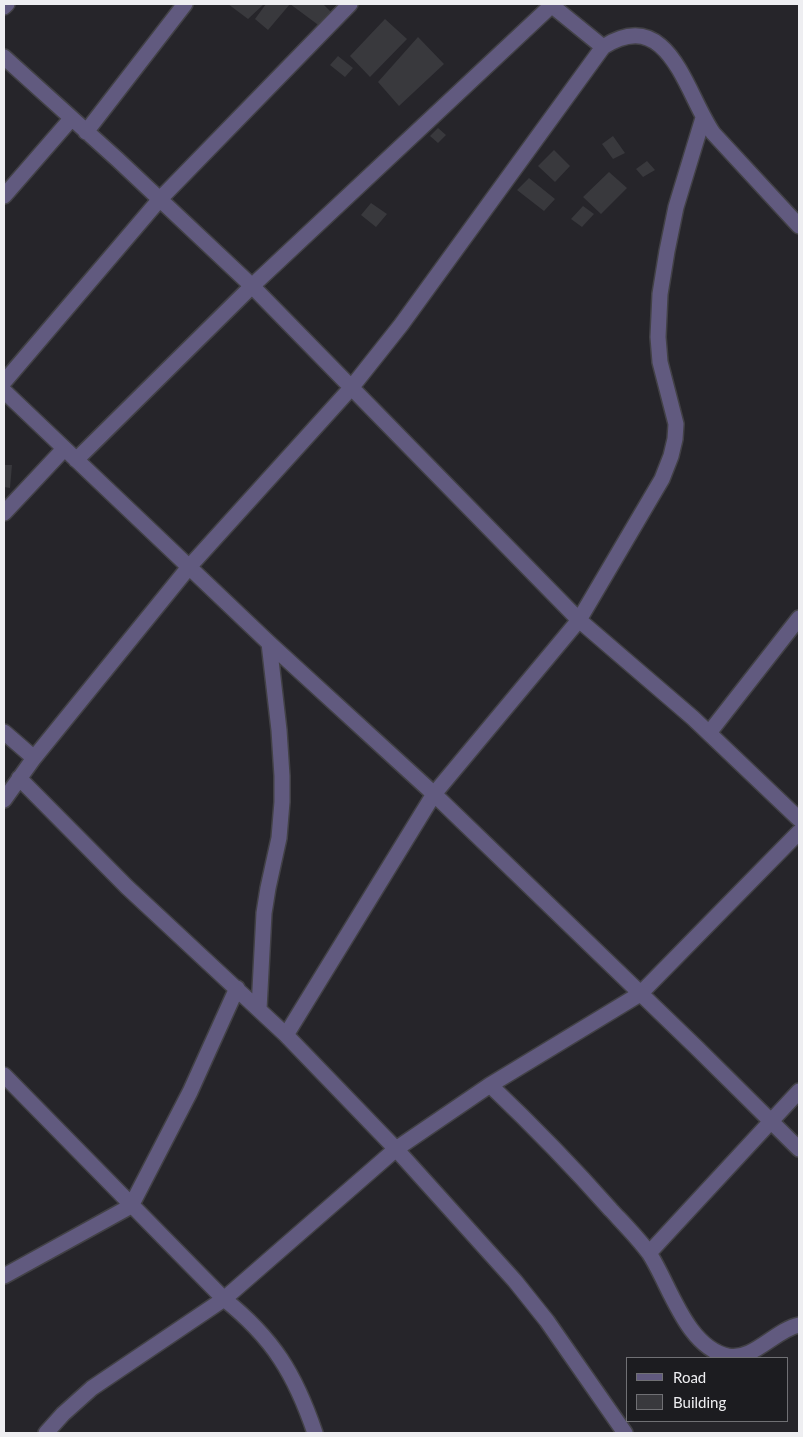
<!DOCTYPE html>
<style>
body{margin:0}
#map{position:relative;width:803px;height:1437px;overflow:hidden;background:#26252a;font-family:Lato,sans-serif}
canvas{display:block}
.frame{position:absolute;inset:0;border:5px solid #eeeef1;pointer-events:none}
.legend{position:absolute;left:626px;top:1357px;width:162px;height:65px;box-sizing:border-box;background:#1c1c20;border:1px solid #707074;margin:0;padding:6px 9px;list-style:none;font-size:15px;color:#eeeef1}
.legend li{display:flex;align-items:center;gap:10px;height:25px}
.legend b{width:25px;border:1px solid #707074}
</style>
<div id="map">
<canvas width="803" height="1437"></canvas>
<div class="frame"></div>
<ul class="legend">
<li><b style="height:6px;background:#615a7f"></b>Road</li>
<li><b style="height:14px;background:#39393d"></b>Building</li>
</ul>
</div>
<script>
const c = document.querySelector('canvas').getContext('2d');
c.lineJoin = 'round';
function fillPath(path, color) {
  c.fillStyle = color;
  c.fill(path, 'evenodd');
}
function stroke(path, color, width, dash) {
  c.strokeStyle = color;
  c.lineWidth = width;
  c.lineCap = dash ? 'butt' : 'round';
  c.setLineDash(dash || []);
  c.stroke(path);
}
fillPath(new Path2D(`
 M228,4H264L248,19Z
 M266,4H290L268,30L255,19Z
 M290,4H323L331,12L321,27Z
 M385,19L407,39L370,77L350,56Z
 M418,37L444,64L399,106L378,82Z
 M338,56L353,68L345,77L330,65Z
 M438,128L446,135L438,143L430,136Z
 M613,136L625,153L613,159L602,144Z
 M554,150L570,166L555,182L538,166Z
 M647,161L655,170L643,177L636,169Z
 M609,172L627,188L601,214L583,197Z
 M529,178L555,199L544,211L517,190Z
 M371,203L387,214L376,227L361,215Z
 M583,206L594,214L582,227L571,219Z
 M4,465H12L10,488L4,487Z`), '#39393d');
const street = new Path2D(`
 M550,4L603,47
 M4,7L7,4
 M4,57L117,159L252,286L579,620L693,718L799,819
 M86,132L185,4
 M4,196L71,119
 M4,382L160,199L350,4
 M4,391L269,643L434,794L697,1048L799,1149
 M76,460L252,286L552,5
 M4,513L64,449
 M4,732L34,758
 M709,733L799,618
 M19,778L127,887L286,1035L396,1149L515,1281L547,1321L625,1433
 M4,800L34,758L189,567L351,388L401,325L603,47C669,5 685,92 713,133L799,226
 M259,1009L264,913L268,888L279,838L282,802V776L279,730L269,643
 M286,1035L434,794L579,620L662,479L671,456L675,439L676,424L660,362L658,337L660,294L667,251L676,207L703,118
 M4,1075L224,1299C273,1338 295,1374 315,1433
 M490,1085C532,1125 573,1167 611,1210C624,1224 638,1238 649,1253C670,1285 686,1347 728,1356C753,1361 775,1330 799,1325
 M649,1253L799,1091
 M4,1276L131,1206L190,1092L237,988
 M46,1433L63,1414L92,1388L224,1299L396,1149L490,1085L640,994L799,832`);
stroke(street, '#424146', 18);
stroke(street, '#615a7f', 15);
</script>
